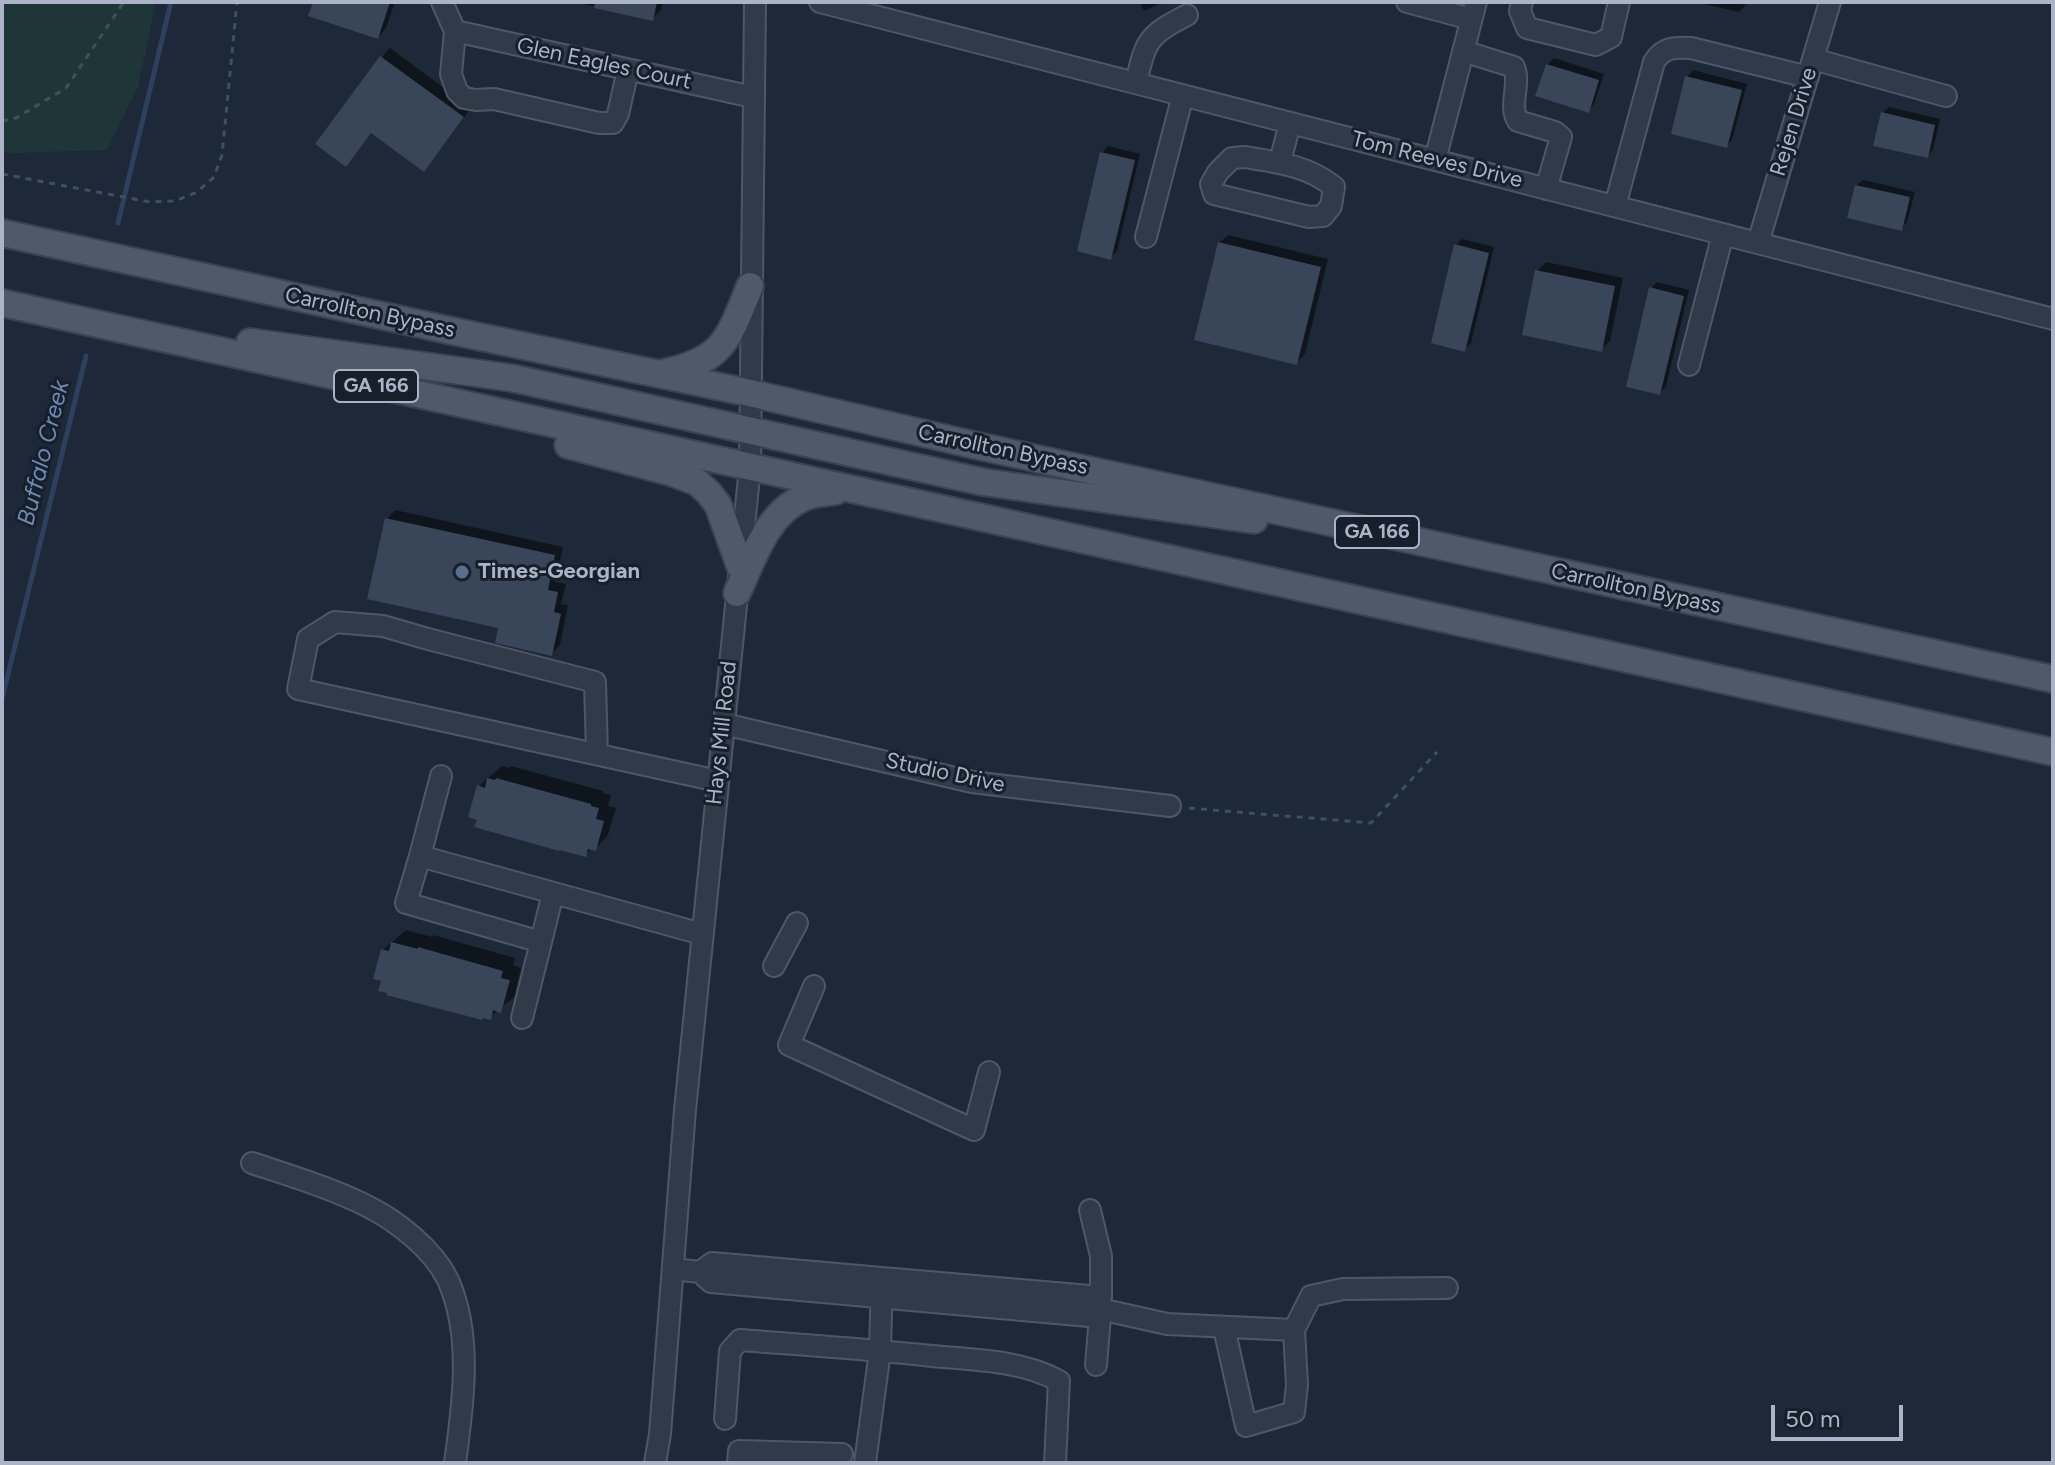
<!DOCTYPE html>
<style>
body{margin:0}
#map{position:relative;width:2055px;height:1465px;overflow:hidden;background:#1d2838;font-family:Figtree,sans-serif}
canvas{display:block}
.frame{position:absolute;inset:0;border:4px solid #abb4c6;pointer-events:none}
.scale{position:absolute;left:1771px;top:1405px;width:132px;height:36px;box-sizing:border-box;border:4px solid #abb4c6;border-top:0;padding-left:10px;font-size:24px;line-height:28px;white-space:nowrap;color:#abb4c6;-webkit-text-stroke:6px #171f2d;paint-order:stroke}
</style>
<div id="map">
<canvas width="2055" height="1465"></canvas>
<div class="frame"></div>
<div class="scale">50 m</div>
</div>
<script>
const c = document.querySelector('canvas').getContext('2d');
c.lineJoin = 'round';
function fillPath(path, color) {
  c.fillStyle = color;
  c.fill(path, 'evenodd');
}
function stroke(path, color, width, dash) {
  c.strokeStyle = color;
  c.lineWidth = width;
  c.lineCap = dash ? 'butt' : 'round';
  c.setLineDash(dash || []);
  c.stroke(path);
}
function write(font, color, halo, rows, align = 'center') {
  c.font = font + ' Figtree,sans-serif';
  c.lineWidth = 6;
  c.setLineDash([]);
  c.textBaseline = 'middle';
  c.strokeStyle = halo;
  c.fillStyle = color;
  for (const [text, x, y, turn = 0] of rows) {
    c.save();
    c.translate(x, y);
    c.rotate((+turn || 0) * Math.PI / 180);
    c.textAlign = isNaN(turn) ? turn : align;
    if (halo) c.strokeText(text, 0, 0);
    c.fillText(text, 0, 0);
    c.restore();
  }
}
fillPath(new Path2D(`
 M2,2H156L138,87L107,150L12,153L2,151Z`), '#1f3639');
fillPath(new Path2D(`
 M315,2H395L386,28L378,37Z
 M574,2H663L661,10L652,19Z
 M1139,2H1163L1144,11Z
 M1695,2H1746L1745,6L1739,12Z
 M390,48L471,108L432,161L372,132L318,144L382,57Z
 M1554,58L1604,74L1594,104L1588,111L1547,65Z
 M1693,70L1747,84L1732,140L1726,146L1687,77Z
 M1889,107L1940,119L1933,150L1927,156L1882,113Z
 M1108,146L1140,154L1117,251L1111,257L1102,153Z
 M1863,180L1915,192L1907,222L1901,229L1856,186Z
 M1228,235L1328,259L1305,354L1296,363L1219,243Z
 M1462,239L1494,247L1471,343L1465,349L1456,245Z
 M1546,262L1623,278L1610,341L1601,349L1537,271Z
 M1657,282L1689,290L1666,386L1660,393L1651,288Z
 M395,510L563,547L555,582L566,584L561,604L568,605L560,645L551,654L500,626L387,519Z
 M502,766L509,768L511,766L603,791V793L611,795L608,806L616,808L608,835L595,849L592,848L585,855L479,786Z
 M406,930L432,937L433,935L515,958L513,965L521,968L514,997L490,1017L383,950Z`), '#0007');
stroke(new Path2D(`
 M118,223L171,2
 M2,699L86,356`), '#2d415f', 5);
fillPath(new Path2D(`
 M313,2H390L378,39L308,16Z
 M595,2H657L653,21L594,8Z
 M380,56L464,117L424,172L371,133L346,167L315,144Z
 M1546,64L1599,80L1589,113L1535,96Z
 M1685,76L1742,90L1727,148L1671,134Z
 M1881,112L1935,125L1928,158L1873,146Z
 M1100,152L1135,160L1111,260L1077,251Z
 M1855,185L1910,197L1902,231L1847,218Z
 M1218,242L1321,267L1297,365L1194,340Z
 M1454,244L1489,253L1465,352L1431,343Z
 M1535,270L1615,286L1602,352L1522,335Z
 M1649,287L1684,296L1660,395L1626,387Z
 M385,518L555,555L548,590L558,592L554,612L561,614L552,656L495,643L498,628L367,599Z
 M487,778L495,780L496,778L591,804V806L599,808L596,819L604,821L596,851L588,849L586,857L559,850V851L474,827L477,820L468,817L477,785L485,788Z
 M391,942L418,949V947L503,971L501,978L510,980L501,1013L493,1010L491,1020L483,1018L482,1020L386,995L387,993L378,991L381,981L373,979L381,949L389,951Z`), '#394659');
const minor = new Path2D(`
 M442,2L455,31L451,74L457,91L464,98L476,100L494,99L599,123H613L618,114L628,70
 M820,2L2053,319
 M1407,2L1471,19
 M1522,2L1520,11L1527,28L1596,45L1611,37L1619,2
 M455,31L753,97
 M1463,51L1514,67C1521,84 1508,106 1518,121L1555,132L1561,137L1546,189
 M1813,59L1946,96
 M1136,83C1146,40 1147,36 1187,15
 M1245,157C1277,162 1309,166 1334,187L1331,206L1323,216L1309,217L1214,194L1211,184L1218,172L1232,158Z
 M1435,160L1476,2
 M1280,162L1290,123
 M1615,206L1654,62C1663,47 1675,47 1691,48L1808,77
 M1146,237L1183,95
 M1758,243L1830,2
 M1689,365L1723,234
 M724,724L972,782L1170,806
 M597,754L595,682L428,639L383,626L335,622L308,639L298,689L718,781
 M441,776L420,856L702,934
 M420,856L406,903L541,942L522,1018
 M541,942L553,893
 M774,966L797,923
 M814,986L789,1045L974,1130L989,1072
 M252,1163C291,1176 331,1188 367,1206C397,1221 433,1249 448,1280C473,1336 463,1405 455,1463
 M673,1269L700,1272L711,1282L1100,1317L1096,1365
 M700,1272L712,1263L882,1278L880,1351L865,1463
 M882,1278L1101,1297V1256L1090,1210
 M1100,1309L1167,1324L1294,1330
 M1224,1328L1246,1426L1294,1412L1297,1385L1294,1330L1311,1296L1343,1289L1447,1288
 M725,1419L730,1351L740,1340C804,1345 868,1349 932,1356C974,1360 1021,1360 1059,1381L1055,1463
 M655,1463L660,1434L685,1110L750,467L755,2
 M738,1463L739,1451L842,1454`);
const major = new Path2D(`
 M2,233L457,332L750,393L974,445L2053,679
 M2,303L2053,752
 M250,342L512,378L983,482L1254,520
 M663,373C724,360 728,340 750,286
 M568,445L670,472L697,482L709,493L718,505L740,566
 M737,593C753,559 767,512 805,497C814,493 826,493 836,491`);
stroke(minor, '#4f5767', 24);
stroke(major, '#3b4352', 30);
stroke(new Path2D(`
 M2,121L16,118L66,88L124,2
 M2,174L150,202L175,201L197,192L214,177L222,155L237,2
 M1189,808L1371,823L1437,752`), '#3d5357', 3, [6, 6]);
stroke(minor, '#313a49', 20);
stroke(major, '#4e5969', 26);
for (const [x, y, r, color] of [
 [462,572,8,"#5c6f8a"]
]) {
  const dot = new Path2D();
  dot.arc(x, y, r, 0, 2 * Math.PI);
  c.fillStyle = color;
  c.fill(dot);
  stroke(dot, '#171f2d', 3);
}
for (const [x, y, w] of [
 [376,386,84],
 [1377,532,84]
]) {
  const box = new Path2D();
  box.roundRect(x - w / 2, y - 16, w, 32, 6);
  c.fillStyle = '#171f2d';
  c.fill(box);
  stroke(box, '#abb4c6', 2);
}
write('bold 20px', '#abb4c6', null, [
 ["GA 166",376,386],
 ["GA 166",1377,532]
]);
write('22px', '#abb4c6', '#171f2d', [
 ["Glen Eagles Court",604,64,12],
 ["Rejen Drive",1794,122,-73],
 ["Tom Reeves Drive",1437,160,14],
 ["Carrollton Bypass",370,313,12],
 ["Carrollton Bypass",1003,450,12],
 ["Carrollton Bypass",1636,589,12],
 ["Hays Mill Road",722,733,-84],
 ["Studio Drive",945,773,12]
]);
write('bold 22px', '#abb4c6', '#171f2d', [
 ["Times-Georgian",478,572]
], 'left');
write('italic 24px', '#6f8ab2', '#171f2d', [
 ["Buffalo Creek",44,453,-76]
]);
</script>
